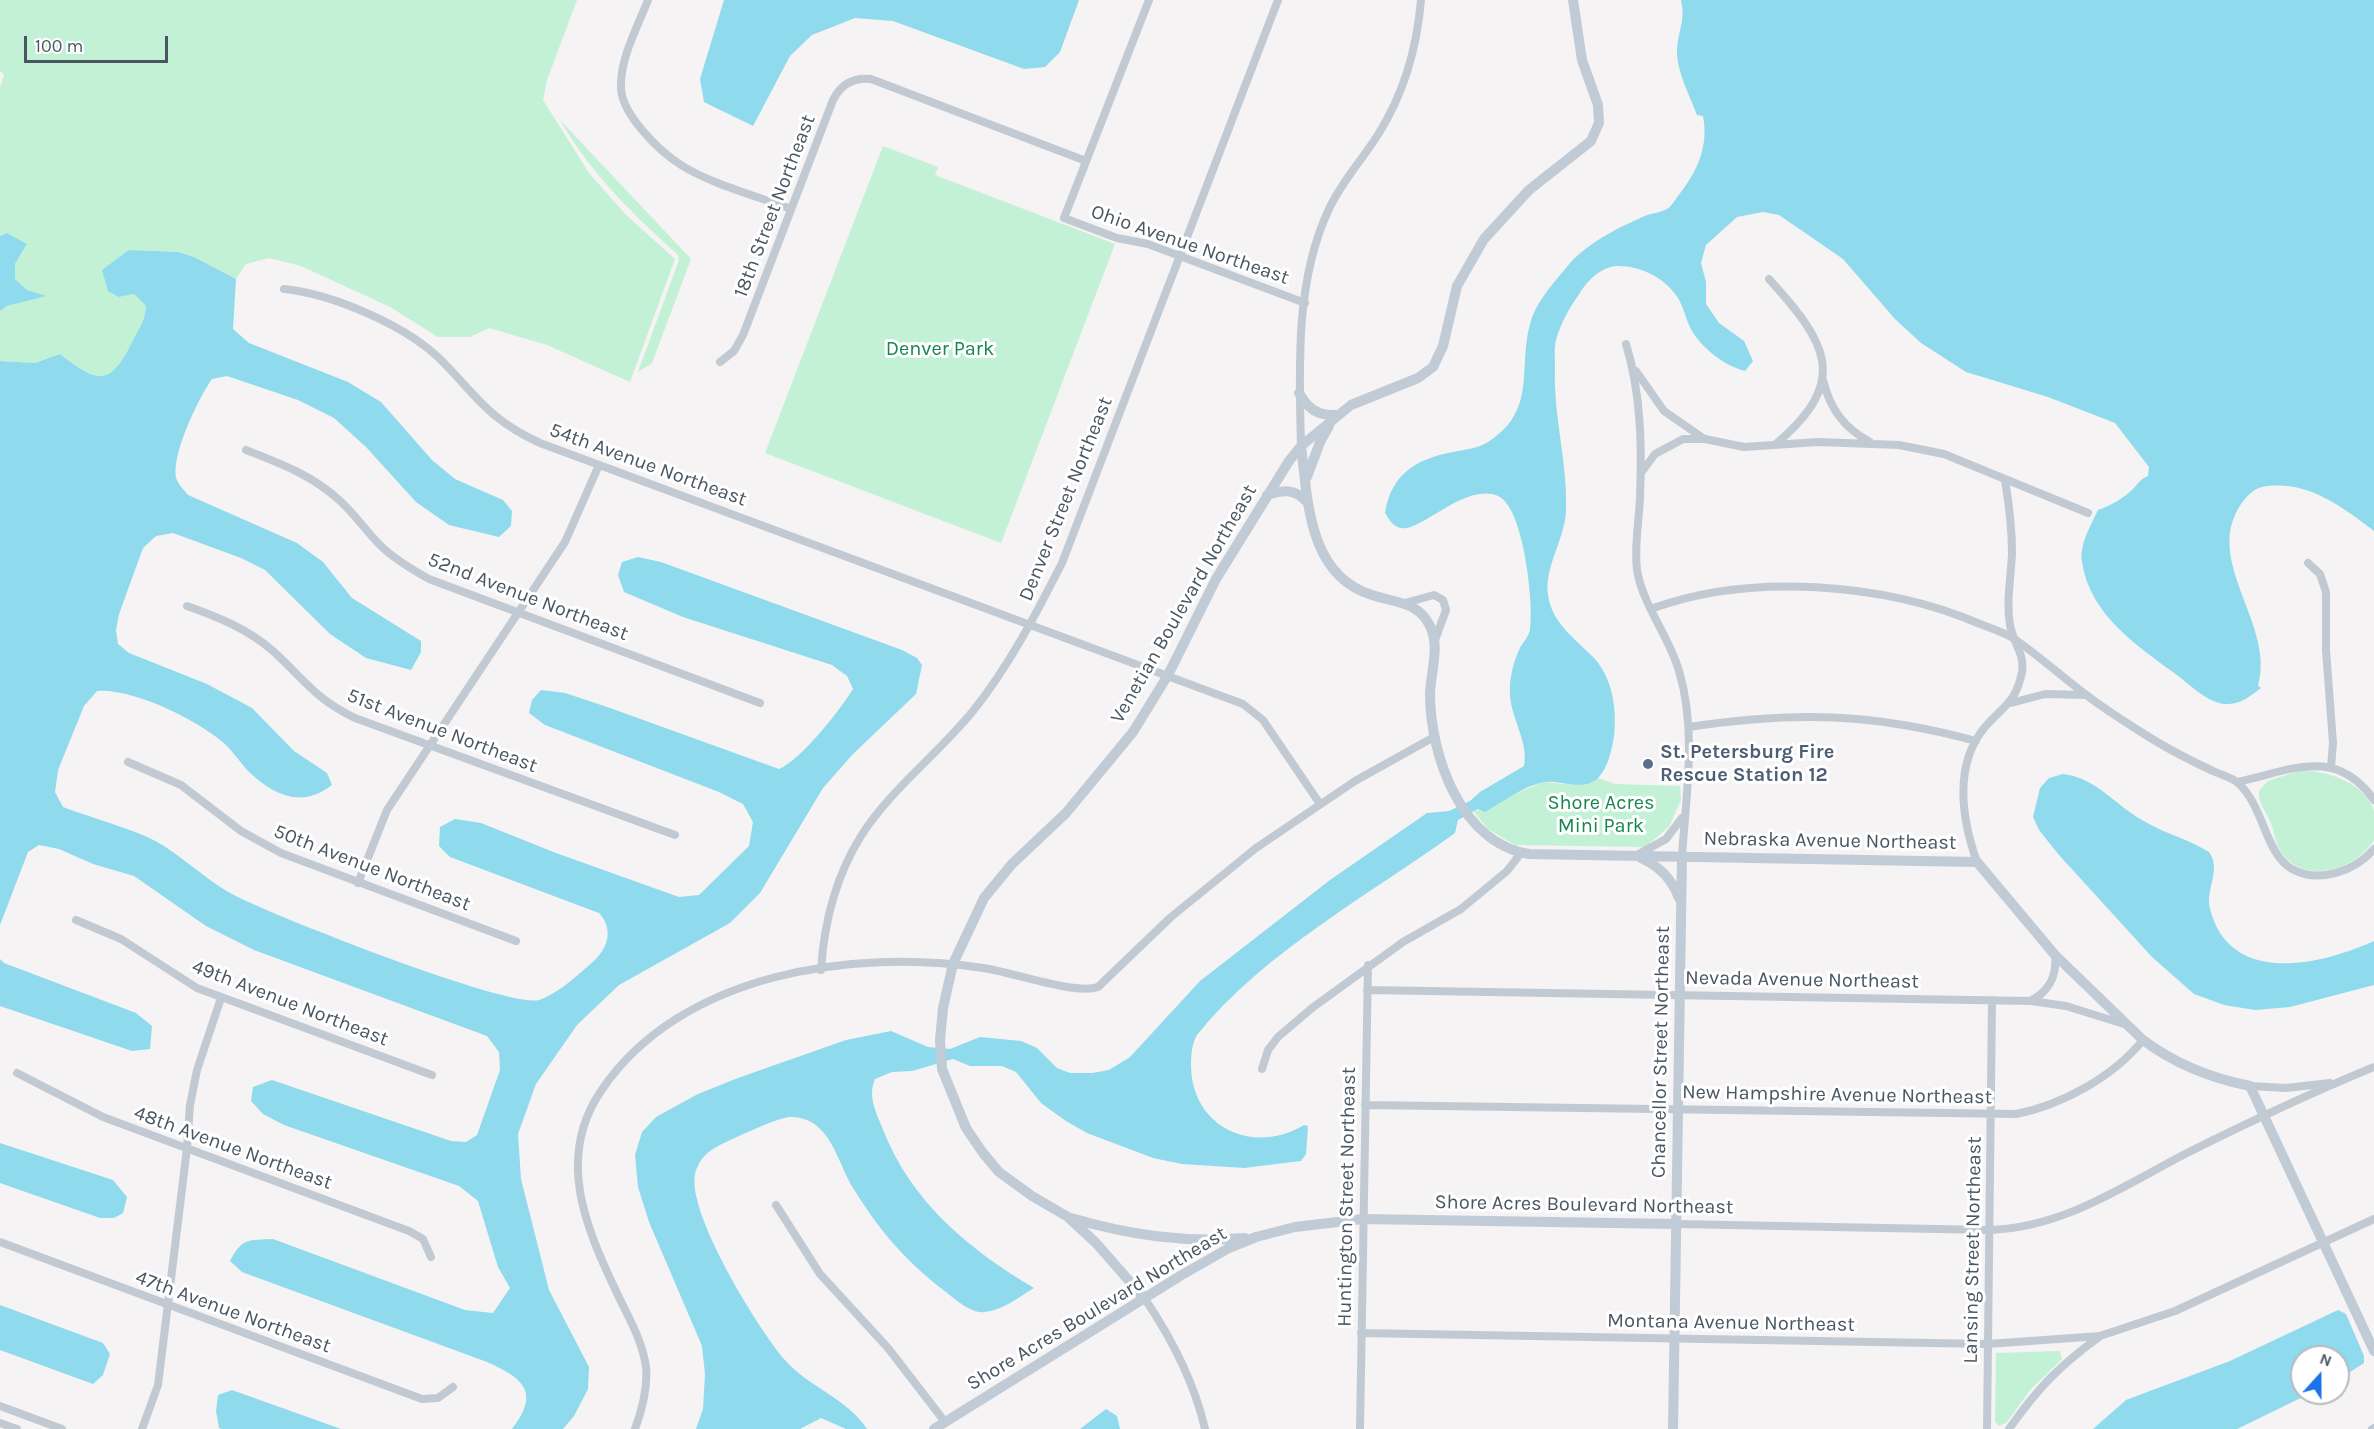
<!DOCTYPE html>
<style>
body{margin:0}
#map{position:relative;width:2374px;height:1429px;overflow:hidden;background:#f5f3f3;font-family:Karla,sans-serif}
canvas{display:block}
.north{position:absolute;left:2290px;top:1345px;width:60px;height:60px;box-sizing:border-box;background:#fff;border:2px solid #b7bbc0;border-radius:50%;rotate:21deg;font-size:16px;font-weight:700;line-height:24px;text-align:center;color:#4a5661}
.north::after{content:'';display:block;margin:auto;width:21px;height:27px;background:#1a73e8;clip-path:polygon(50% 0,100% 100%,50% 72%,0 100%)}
.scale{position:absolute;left:24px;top:36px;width:144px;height:27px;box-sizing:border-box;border:3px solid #4a5661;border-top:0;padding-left:8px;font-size:18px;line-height:21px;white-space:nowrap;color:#4a5661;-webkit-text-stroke:4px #fff;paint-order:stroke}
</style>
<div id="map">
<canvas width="2374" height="1429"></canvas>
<div class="north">N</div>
<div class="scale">100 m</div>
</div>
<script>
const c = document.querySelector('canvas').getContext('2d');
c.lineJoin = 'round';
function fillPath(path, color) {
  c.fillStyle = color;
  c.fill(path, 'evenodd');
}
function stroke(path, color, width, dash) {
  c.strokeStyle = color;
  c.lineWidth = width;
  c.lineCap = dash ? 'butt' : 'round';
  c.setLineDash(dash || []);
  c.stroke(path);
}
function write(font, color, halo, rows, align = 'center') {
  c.font = font + ' Karla,sans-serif';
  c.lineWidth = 6;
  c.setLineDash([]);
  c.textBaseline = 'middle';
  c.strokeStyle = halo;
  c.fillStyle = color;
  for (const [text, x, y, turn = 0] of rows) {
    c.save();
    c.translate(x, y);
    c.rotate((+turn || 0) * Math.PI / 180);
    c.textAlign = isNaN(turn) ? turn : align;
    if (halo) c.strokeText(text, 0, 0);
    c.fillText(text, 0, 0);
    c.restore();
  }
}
fillPath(new Path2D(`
 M0,0H577L547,80L543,100L589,173L625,214L675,259L630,382L547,345L489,328L470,337H438L390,307L301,266L269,258L246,264L236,279L194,257L179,252L129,250L119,297L134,294L146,306C145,323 138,329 131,344C109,389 95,381 60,354L35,363L0,361V311L7,306L44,296L27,290L15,279V264L27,245L7,233L0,236V88L4,75L0,71Z
 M560,120L691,259L652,363L638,372L679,260L678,255C632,213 592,175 560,120Z
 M883,146L938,167L935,175L1115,244L1001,543L765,453Z
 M2302,770C2327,771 2366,783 2374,811C2374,819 2374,831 2374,840C2356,869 2308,885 2283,855C2275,846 2275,832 2270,821C2265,810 2258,803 2259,791L2268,781Z
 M1598,778L1615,784L1680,786L1681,800L1669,827L1645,847L1515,845L1488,829L1474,812L1543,782L1576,785Z
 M2060,1351L2062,1359L2031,1389L2007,1422L1999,1426L1995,1422L1996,1353Z`), '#c3f1d5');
fillPath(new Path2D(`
 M724,0H1079L1060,52L1045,67L1024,69L893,21L855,18L812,35L790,56L753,126L704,102L700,79Z
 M1681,0H2374V531C2341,506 2306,479 2262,487C2253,489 2246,497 2241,504C2202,562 2276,624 2258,686L2261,688C2249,697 2240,705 2224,704C2207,702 2190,685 2177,675C2137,646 2090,615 2082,562C2079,545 2091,525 2098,510C2110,506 2124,498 2133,489C2139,483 2140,479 2148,476L2149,467L2115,423L2048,397L1966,372L1921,343L1895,319L1843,259L1779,215L1763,212L1737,217L1706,245L1701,263L1706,282V304L1719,323L1744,341L1753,361L1745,371C1725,366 1703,349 1692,331C1686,321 1684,308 1678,298C1666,278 1639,265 1616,266C1599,268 1586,282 1578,296C1569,308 1560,325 1556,340C1554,348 1555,359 1555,367C1553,416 1568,463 1566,511C1565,539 1544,567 1548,595C1552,624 1576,639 1595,659C1613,680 1617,710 1614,736C1612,749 1608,768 1598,778C1583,792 1562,780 1545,782C1525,785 1503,802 1485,812L1478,809L1458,820L1455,833C1371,894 1262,953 1197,1035C1192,1042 1191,1056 1191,1065C1191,1127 1253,1156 1304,1125L1308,1126L1306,1154L1301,1161L1244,1168L1182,1164L1153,1158L1087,1133L1066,1121L1041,1103L1016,1072L1002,1066H970L953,1059L912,1071L892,1072L875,1079C868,1096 875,1110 882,1127C910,1201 967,1248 1034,1288C1019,1297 1003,1310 985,1312C972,1314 956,1300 946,1292C905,1261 880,1231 853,1188C842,1170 835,1143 820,1129C813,1121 802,1117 791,1117C781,1116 732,1139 720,1145C708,1151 698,1160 695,1174C687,1214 758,1328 784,1359C808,1387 847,1398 867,1429H846L821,1418L800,1429H696L703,1409L705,1374L702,1346L649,1222L638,1187L635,1155L642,1132L656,1117L698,1094L738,1078L846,1040L891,1031L928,1047L950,1049L980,1037L1021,1041L1037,1048L1057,1068L1070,1073H1092L1109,1070L1130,1057L1200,981L1330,880L1427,813L1449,811L1470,801L1480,792L1524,766C1529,743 1511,718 1510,695C1509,680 1513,663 1519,650C1522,643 1528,638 1530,630C1534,605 1524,507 1498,496C1465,482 1420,533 1401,528C1393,527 1389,519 1385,513C1391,475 1415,459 1453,452C1466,449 1479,449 1491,440C1538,408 1517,365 1531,321C1536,303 1554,282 1566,268C1585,244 1617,228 1645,216C1651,213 1660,213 1667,209C1671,207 1675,200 1678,196C1697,172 1709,147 1703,116L1697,115C1690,96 1677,72 1677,52C1677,33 1686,21 1681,0Z
 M7,233L27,244L15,264V279L27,290L46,296L7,306L0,311V236Z
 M129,250L179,252L194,257L236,279L233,329L249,343L348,382L381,402L432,460L455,479L503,500L512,511L511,526L499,537L449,525L416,502L366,447L334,418L298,400L227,376L212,379C199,397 169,459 177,480C179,485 185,491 188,495L297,543L323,562L352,598L421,641V652L411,670L366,658L330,634L265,570L241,558L173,533L156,536L143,548L119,614L116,630L118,644L129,653L207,684L252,708L294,751L327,773L332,785C301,809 273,795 247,770C240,762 234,753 226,745C200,721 133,688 97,691L84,706L58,770L55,792L63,807C90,817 119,825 145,836C177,850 201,877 232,894C268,914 510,1009 539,1000C558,994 580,973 595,960C609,946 613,928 599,913L450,857L439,846L440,827L455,819L481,823L556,853L679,897L699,895L749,846L753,822L743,804L719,792L545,725L529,713L532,700L541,690L565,693L610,708L779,769C800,761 841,709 853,689L847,676L832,665L683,617L624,592L618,575L622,562L638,557L661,562L902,650L917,658L922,665L916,694L853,754L823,788L760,893L730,923L619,985L577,1025L536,1084L518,1134L521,1179L549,1290L589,1367L588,1389L574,1416L563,1429H512C541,1392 523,1378 487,1362L242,1272L230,1261C242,1238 248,1240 273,1239L465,1310L493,1313L510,1288L498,1267L478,1201L459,1186L284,1125L263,1114L251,1101L253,1087L272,1080L451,1141L466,1142L477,1135L500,1070L499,1052L487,1036L254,950L206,926L134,876L93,864L59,849L39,845L28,852L0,925V361L35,363L60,354C95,381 109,389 131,344C138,329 145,323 146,306L134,294L119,297L108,291L102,270Z
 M2063,774C2096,778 2114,804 2142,820C2163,833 2188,839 2209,852C2222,870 2205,889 2210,909C2230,987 2321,965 2374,941V985L2290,1007L2255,1010L2224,1005L2194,994L2152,957L2059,855L2039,830L2033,817L2040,788L2049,778Z
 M0,959L4,963L136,1013L152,1026L150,1049L132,1051L0,1006Z
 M0,1143L113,1180L127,1197L123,1213L114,1218H100L0,1183Z
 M0,1305L103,1343L110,1354L103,1375L93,1384L0,1350Z
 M2338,1310L2346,1314L2364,1356V1363L2338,1380V1357H2302V1393H2311L2237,1429H2093L2126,1400L2230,1361Z
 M232,1390L341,1429H222L219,1428L216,1411L218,1395Z
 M1106,1409L1117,1416L1120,1429H1080Z`), '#90daee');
stroke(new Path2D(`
 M648,0C638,26 620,58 621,87C621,114 659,151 681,165C711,184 757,196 791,209
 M1149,0L1064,218L1117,238L1148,244L1305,303
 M1769,279C1826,342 1851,380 1777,443
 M284,289C333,294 408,326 443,362C479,399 490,420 540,443L1243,704L1263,720L1320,804
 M1626,344C1641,393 1642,446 1640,497C1639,522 1634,546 1637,570C1643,606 1669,636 1679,671C1697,731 1686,795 1682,856
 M720,362L734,351L743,335L833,100C841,84 853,77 871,79L1086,161
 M1636,371L1664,411L1703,438
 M1823,380C1830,409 1844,428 1870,442
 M1301,446C1299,369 1295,280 1329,209C1342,181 1363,159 1379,133C1404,93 1417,47 1421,0
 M246,450C279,463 312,475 339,500C354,513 365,530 380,545C394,559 411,569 429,579L760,703
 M1641,473L1655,454L1683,439H1705L1744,447L1818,442L1899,445L1944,454L2088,513
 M2308,563L2320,574L2326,592V650L2333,743L2331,767
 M1405,603L1434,595L1443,600L1446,610L1435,640
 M187,606C218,617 248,629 273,651C305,680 314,698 355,718L675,835
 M1651,609C1749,572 1885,583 1980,624C1991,628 2003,632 2013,638C2038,655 2061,676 2085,694C2103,708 2122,720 2141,732C2164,747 2189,760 2213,771C2221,775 2232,777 2238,783C2264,806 2265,854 2292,869C2319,884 2355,871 2374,849
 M2011,703L2045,694L2086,695
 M1689,727C1794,711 1873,713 1976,741
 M128,762L181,785L241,831L281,853L516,941
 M2237,782C2290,771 2335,745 2374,800
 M1637,855L1666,839L1682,818
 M1977,862C1962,820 1953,765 1985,727C2003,706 2016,703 2022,672C2025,654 2013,643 2010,625C2006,602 2011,577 2012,553C2012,528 2009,504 2005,480
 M358,883L387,810L565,542L599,465
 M76,920L121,939L197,988L432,1075
 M821,970C824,923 836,876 861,836C891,789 938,754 973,711C1009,666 1036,614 1062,563L1278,0
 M1367,990L2031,1001L2066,1006L2124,1024
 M2032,1000C2050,990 2057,976 2055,955
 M1262,1069L1268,1050L1278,1037L1312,1008L1403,942L1461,909L1507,871L1521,853
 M17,1073L103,1117L409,1231L423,1239L431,1257
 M2250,1086L2286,1088L2330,1083
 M1365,1105L2016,1114C2062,1105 2113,1077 2143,1040
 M776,1205L820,1274L888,1348L945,1422
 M1676,1224L1989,1230C2063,1228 2123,1186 2187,1153C2249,1122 2311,1093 2374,1067
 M0,1242L422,1399L438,1398L453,1387
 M1145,1299C1172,1339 1194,1381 1205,1429
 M1361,1333L1988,1344L2100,1336L2175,1311L2374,1219
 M0,1406L62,1429
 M0,1423L17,1429
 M142,1429L158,1385L187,1148L190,1105L197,1070L221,998
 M635,1429C642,1410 648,1388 646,1367C642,1339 628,1317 616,1291C585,1226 556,1157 601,1091C680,973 853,948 983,968C1012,972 1075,995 1098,987L1171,917L1256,848L1355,781L1434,737
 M1360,1429L1368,965
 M1987,1429L1992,1000
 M2009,1429C2038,1388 2058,1367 2099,1337
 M2372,1429L2374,1428`), '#c1cad2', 8);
stroke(new Path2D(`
 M1299,393C1308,409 1318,416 1336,415
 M1301,446C1308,501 1308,575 1372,595C1395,603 1418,601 1430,626C1440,646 1431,671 1430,693C1430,754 1460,843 1529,854L1977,862L2055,955L2143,1040C2175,1064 2210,1078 2250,1086L2374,1351
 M1307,477L1320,442L1329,426
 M1267,495C1284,490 1295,488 1308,503
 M1641,858C1659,866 1672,879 1679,898
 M1071,1218C1129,1235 1184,1243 1245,1238
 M1145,1299L1096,1243L1068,1217L1032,1196L999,1172L983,1153L966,1128L942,1069L940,1040L943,1008L953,964L984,898L1012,864L1066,813L1133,732L1168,675L1216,579L1289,461L1301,446L1351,405L1418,378L1433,367L1443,346L1457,286L1484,239L1529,190L1591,141L1599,123L1598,105L1582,60L1573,0
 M934,1429L1180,1276L1229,1248L1256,1237L1295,1227L1363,1219L1676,1224
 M1673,1429L1682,856`), '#c1cbd6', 10);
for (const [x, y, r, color] of [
 [1648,764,6,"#5c6f8a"]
]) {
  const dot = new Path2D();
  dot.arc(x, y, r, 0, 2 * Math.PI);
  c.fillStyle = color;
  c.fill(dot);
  stroke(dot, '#fff', 2);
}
write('20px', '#4a5661', '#fff', [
 ["18th Street Northeast",775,206,-69],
 ["Ohio Avenue Northeast",1190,245,19],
 ["54th Avenue Northeast",648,465,20],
 ["Denver Street Northeast",1066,499,-68],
 ["52nd Avenue Northeast",528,597,21],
 ["Venetian Boulevard Northeast",1184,604,-60],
 ["51st Avenue Northeast",442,731,21],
 ["Nebraska Avenue Northeast",1830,841,1],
 ["50th Avenue Northeast",372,868,21],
 ["Nevada Avenue Northeast",1802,980,1],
 ["49th Avenue Northeast",290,1003,21],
 ["Chancellor Street Northeast",1661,1052,-89],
 ["New Hampshire Avenue Northeast",1837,1095,1],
 ["48th Avenue Northeast",233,1148,20],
 ["Huntington Street Northeast",1347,1197,-89],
 ["Shore Acres Boulevard Northeast",1584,1205,1],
 ["Lansing Street Northeast",1973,1250,-89],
 ["Shore Acres Boulevard Northeast",1097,1309,-31],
 ["47th Avenue Northeast",233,1312,20],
 ["Montana Avenue Northeast",1731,1323,1]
]);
write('20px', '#17864f', '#fff', [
 ["Denver Park",940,349],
 ["Shore Acres",1601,803],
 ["Mini Park",1601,826]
]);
write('bold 20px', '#4e5e75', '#fff', [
 ["St. Petersburg Fire",1660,752],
 ["Rescue Station 12",1660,775]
], 'left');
</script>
